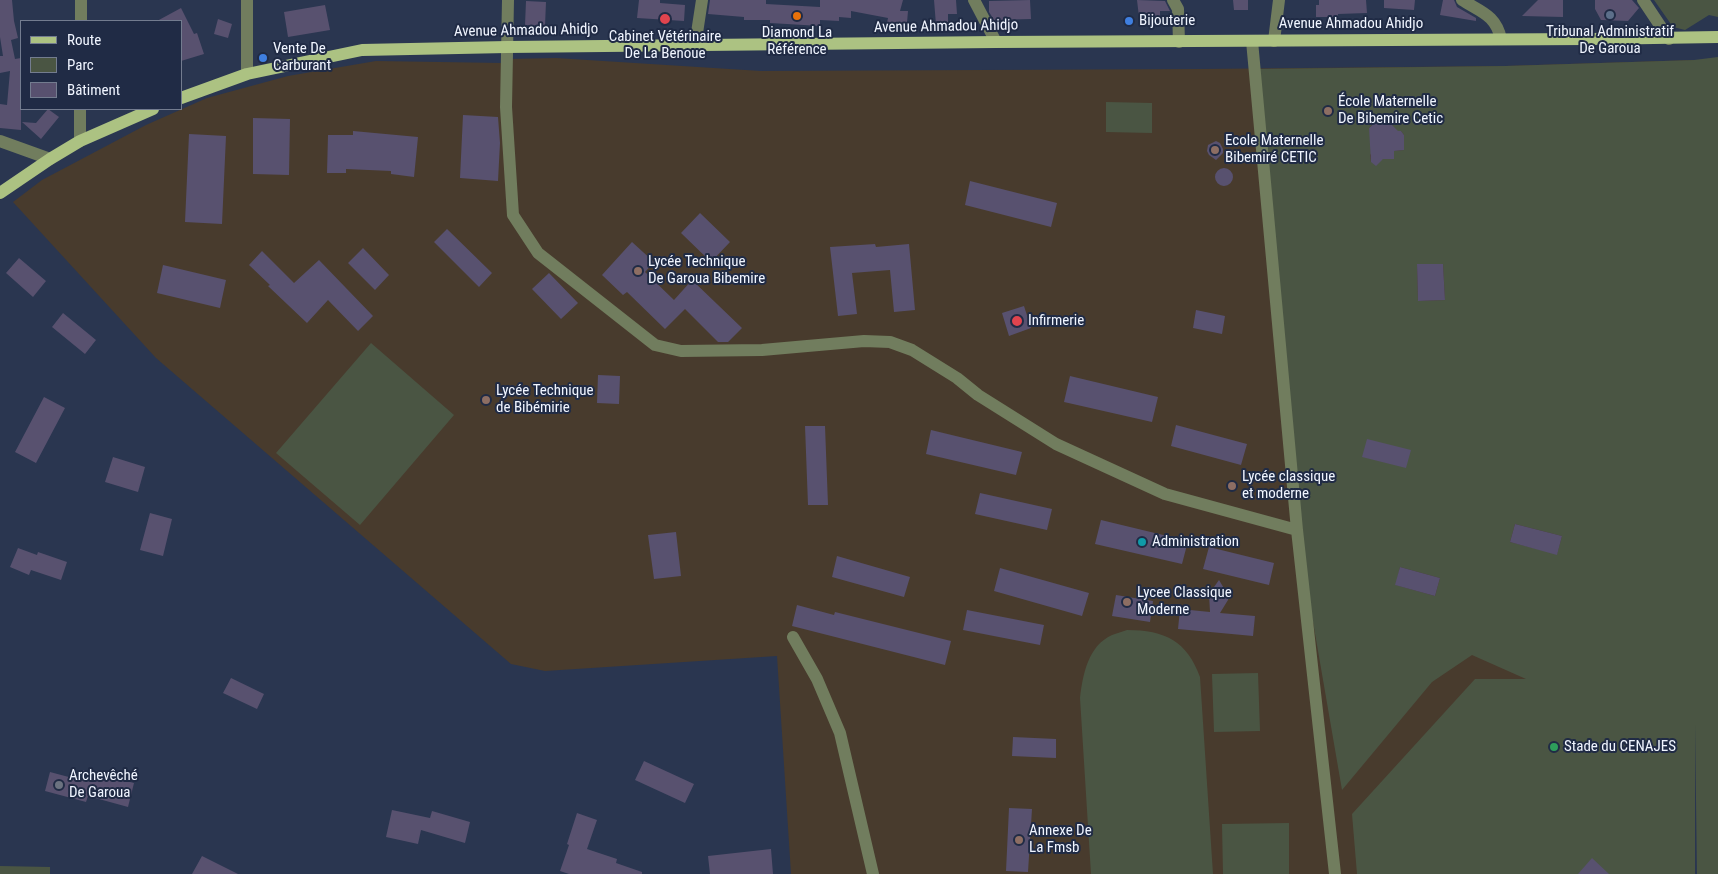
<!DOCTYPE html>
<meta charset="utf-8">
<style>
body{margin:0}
#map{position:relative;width:1718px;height:874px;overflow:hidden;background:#2a3650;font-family:"Roboto Condensed",sans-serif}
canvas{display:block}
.legend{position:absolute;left:20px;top:20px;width:162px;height:90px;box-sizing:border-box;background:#202b45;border:1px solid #737c8f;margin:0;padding:6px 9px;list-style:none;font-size:15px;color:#f0f5ff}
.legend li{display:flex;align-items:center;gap:10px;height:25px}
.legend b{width:25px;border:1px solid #737c8f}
</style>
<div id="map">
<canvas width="1718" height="874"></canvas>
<ul class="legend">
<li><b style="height:6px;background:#acc282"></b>Route</li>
<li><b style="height:14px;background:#4a5543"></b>Parc</li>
<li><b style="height:14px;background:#58516f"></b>Bâtiment</li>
</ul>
</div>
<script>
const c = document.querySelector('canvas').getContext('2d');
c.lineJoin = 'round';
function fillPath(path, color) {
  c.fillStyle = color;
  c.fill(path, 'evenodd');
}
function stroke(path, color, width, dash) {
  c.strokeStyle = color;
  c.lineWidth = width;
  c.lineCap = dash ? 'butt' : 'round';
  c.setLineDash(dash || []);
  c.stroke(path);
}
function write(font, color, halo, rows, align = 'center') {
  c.font = font + ' "Roboto Condensed",sans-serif';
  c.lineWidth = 4;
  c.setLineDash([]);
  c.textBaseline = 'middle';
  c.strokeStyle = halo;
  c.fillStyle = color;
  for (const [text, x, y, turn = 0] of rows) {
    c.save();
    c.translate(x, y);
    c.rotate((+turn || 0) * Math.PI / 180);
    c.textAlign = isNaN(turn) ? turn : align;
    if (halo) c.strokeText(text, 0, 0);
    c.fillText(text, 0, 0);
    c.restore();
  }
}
fillPath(new Path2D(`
 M556,58L761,71L1201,69L1505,66L1694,60L1695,874H791L777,656L545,671L511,664L156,358L13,202L42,180L146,125L207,98L288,76L376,61L502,63L509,59Z`), '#483b2d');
fillPath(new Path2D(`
 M1654,0H1718V17L1709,15L1685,30L1673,27Z
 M1718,57V874H1697L1695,725V874H1357L1352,814L1475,679H1526L1472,655L1432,682L1342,790L1297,529L1253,69L1505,66L1694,60ZM1375,119L1393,132L1401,131L1404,135V150L1394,151V159H1383L1371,162L1370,155L1374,150L1369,128L1374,123L1372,121ZM1443,264L1445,300L1418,301L1417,265ZM1515,524L1562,536L1557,554L1510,542ZM1400,567L1440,578L1435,596L1396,585Z
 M1106,102L1152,103V133L1106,132Z
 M371,343L454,415L360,525L276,453Z
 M1127,630C1165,630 1187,641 1200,677L1213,874H1091L1080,698C1083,674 1088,646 1112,635C1117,633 1122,632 1127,630Z
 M1258,673L1260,731L1214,732L1212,674Z
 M1289,823V874H1223L1222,824Z
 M0,866L50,867V874H0Z`), '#4a5543');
fillPath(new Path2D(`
 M0,0H12L14,21L18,38L11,40L15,59L21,58V130L0,128V104L7,105L10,71L0,73V56H3L0,37Z
 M639,0H660V3L685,5L684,21L637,18Z
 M710,0H766V4L820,7V0H903L900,11H908L907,23H887L888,18L851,11V18L839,17V21L820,20V26L770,23V20H744V17L708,14Z
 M934,0H956L957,14H948V24L936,25Z
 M1030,0L1031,19L994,20L989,12V1Z
 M1137,0L1165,1L1170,11H1160V17H1139Z
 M1233,0H1248V10H1234Z
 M1319,0H1366L1367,13L1338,14V17H1316V5H1319Z
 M1384,0H1415L1414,10L1384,8Z
 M1443,0H1454L1457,7L1476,18V21L1440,15Z
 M1538,0H1563V17L1522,16Z
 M1595,0H1632L1639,8L1628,21L1601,20L1595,9Z
 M526,1L546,2L545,26L525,25Z
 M325,5L330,30L288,37L284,12Z
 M181,8L194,34L197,33L204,54L181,61V21H157Z
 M218,19L232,24L228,38L214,34Z
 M48,109L59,117L41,139L22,122L36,123Z
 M463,115L498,117L500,143L498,181L460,178Z
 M253,118L290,119L289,175L253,174Z
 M1385,118L1398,131H1401L1404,135V150L1394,151V159H1383L1376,166L1371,162L1369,128L1377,121L1379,122Z
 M353,131L418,137L414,177L391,174V171L346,169V173H327L328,135H353Z
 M189,134L226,136L222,224L185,222Z
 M1216,141L1220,143L1223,149V153L1216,160L1209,155L1207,151L1208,145Z
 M1215 177a9 9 0 1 1 18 0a9 9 0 1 1-18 0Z
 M970,181L1057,203L1051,227L965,205Z
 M700,213L730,242L711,262L681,233Z
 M447,229L492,273L479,287L434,242Z
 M632,242L654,262L645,272L674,300L692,280L742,328L728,342H718L685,309L665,329L627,292L623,295L602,275Z
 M875,244L876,247L909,244L915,310L894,312L890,270L852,273L857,314L838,316L830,247Z
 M363,248L389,275L375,290L348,263Z
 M262,251L294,283L319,260L373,316L358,331L328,300L307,323L268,286L270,285L249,265Z
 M19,258L46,281L33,297L6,273Z
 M1417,264H1443L1445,300L1418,301Z
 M163,265L226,280L220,308L157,293Z
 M549,273L578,303L561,319L532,289Z
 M1024,306L1031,328L1009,336L1002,313Z
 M1196,310L1225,316L1222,334L1193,328Z
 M63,313L96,340L85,354L52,327Z
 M598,375L620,376L619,404L597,403Z
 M1070,376L1158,397L1152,422L1064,402Z
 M44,397L65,408L36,463L15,452Z
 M1176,425L1247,444L1241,465L1171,446Z
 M805,426H825L828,505H808Z
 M931,430L1022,452L1016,475L926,454Z
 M1367,439L1411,450L1406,468L1362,457Z
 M113,457L145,467L138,492L105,482Z
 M980,493L1052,509L1047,530L975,514Z
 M150,513L172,519L163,556L140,550Z
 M1101,520L1188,541L1182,564L1095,544Z
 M1515,524L1562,536L1557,555L1510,542Z
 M676,532L681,576L654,579L648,535Z
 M1209,547L1274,563L1269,585L1203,569Z
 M18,548L37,555L38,552L67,562L61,580L31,570L29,575L10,567Z
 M837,556L910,577L904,597L832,577Z
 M1400,567L1440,578L1435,596L1395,585Z
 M1000,568L1089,593L1082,616L994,591Z
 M1219,580L1228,595V600L1220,613L1255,616L1253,636L1178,629L1180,609L1210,612L1209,594Z
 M1116,595L1153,601L1150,622L1112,616Z
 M797,605L834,615L835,612L951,641L945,665L792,626Z
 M967,610L1044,625L1040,645L963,630Z
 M231,678L264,694L257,709L223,693Z
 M1013,737L1056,739V758L1012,756Z
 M644,761L694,784L685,803L635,780Z
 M83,770L134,783L128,807L88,796L86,802L45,791L50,772L80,780Z
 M1009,808L1032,809L1028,872L1006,871Z
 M392,810L430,818L432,811L470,822L465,843L421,830L418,844L386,837Z
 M577,813L597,820L587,849L617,859L616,863L642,872V874H569L560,871L569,845L567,844Z
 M771,849L773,874H710L708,856Z
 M202,856L238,874H192Z
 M1592,858L1609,874H1578Z`), '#58516f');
stroke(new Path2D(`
 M247,0V74
 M508,0L506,107L513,215L538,253L655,345L681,351L762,350L864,341L890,342L912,350L957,378L978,395L1056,444L1165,494L1297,530
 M974,0L996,42
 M1173,0L1178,9L1179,42
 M1462,0C1481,12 1496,15 1501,39
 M1643,0L1669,39
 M81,21V0
 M1252,41L1297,530L1335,874
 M1274,41L1279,0
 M695,46L702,0
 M0,141L50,159
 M80,141V109
 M793,637L817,679L840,733L873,874`), '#717d5e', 12);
stroke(new Path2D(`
 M181,98L247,74L362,50L507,47L996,42L1590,39L1718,37
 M0,193L50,159L80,141L153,109`), '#acc282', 12);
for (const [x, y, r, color] of [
 [1610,15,5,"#5c6f8a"],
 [797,16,5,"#e8710a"],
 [665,19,6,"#e0444e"],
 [1129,21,5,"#3f7fe0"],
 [263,58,5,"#3f7fe0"],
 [1328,111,5,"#8d6e63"],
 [1215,150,5,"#8d6e63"],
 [638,271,5,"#8d6e63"],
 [1017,321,6,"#e0444e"],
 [486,400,5,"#8d6e63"],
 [1232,486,5,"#8d6e63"],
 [1142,542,5,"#0f9aa8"],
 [1127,602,5,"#8d6e63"],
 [1554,747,5,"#2e9e5b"],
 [59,785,5,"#6b7280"],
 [1019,840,5,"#8d6e63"]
]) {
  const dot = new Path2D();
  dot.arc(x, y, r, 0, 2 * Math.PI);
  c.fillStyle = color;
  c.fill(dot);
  stroke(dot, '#202b45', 2);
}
write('15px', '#f0f5ff', '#202b45', [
 ["Bijouterie",1139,21],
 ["Tribunal Administratif",1610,32,"center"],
 ["De Garoua",1610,49,"center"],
 ["Diamond La",797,33,"center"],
 ["Référence",797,50,"center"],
 ["Cabinet Vétérinaire",665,37,"center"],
 ["De La Benoue",665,54,"center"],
 ["Vente De",273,49],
 ["Carburant",273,66],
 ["École Maternelle",1338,102],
 ["De Bibemire Cetic",1338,119],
 ["Ecole Maternelle",1225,141],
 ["Bibemiré CETIC",1225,158],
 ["Lycée Technique",648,262],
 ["De Garoua Bibemire",648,279],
 ["Infirmerie",1028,321],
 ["Lycée Technique",496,391],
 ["de Bibémirie",496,408],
 ["Lycée classique",1242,477],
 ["et moderne",1242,494],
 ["Administration",1152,542],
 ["Lycee Classique",1137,593],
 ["Moderne",1137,610],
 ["Stade du CENAJES",1564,747],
 ["Archevêché",69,776],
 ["De Garoua",69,793],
 ["Annexe De",1029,831],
 ["La Fmsb",1029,848]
], 'left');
write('15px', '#f0f5ff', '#202b45', [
 ["Avenue Ahmadou Ahidjo",1351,24],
 ["Avenue Ahmadou Ahidjo",946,27,-1],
 ["Avenue Ahmadou Ahidjo",526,31,-1]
]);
</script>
